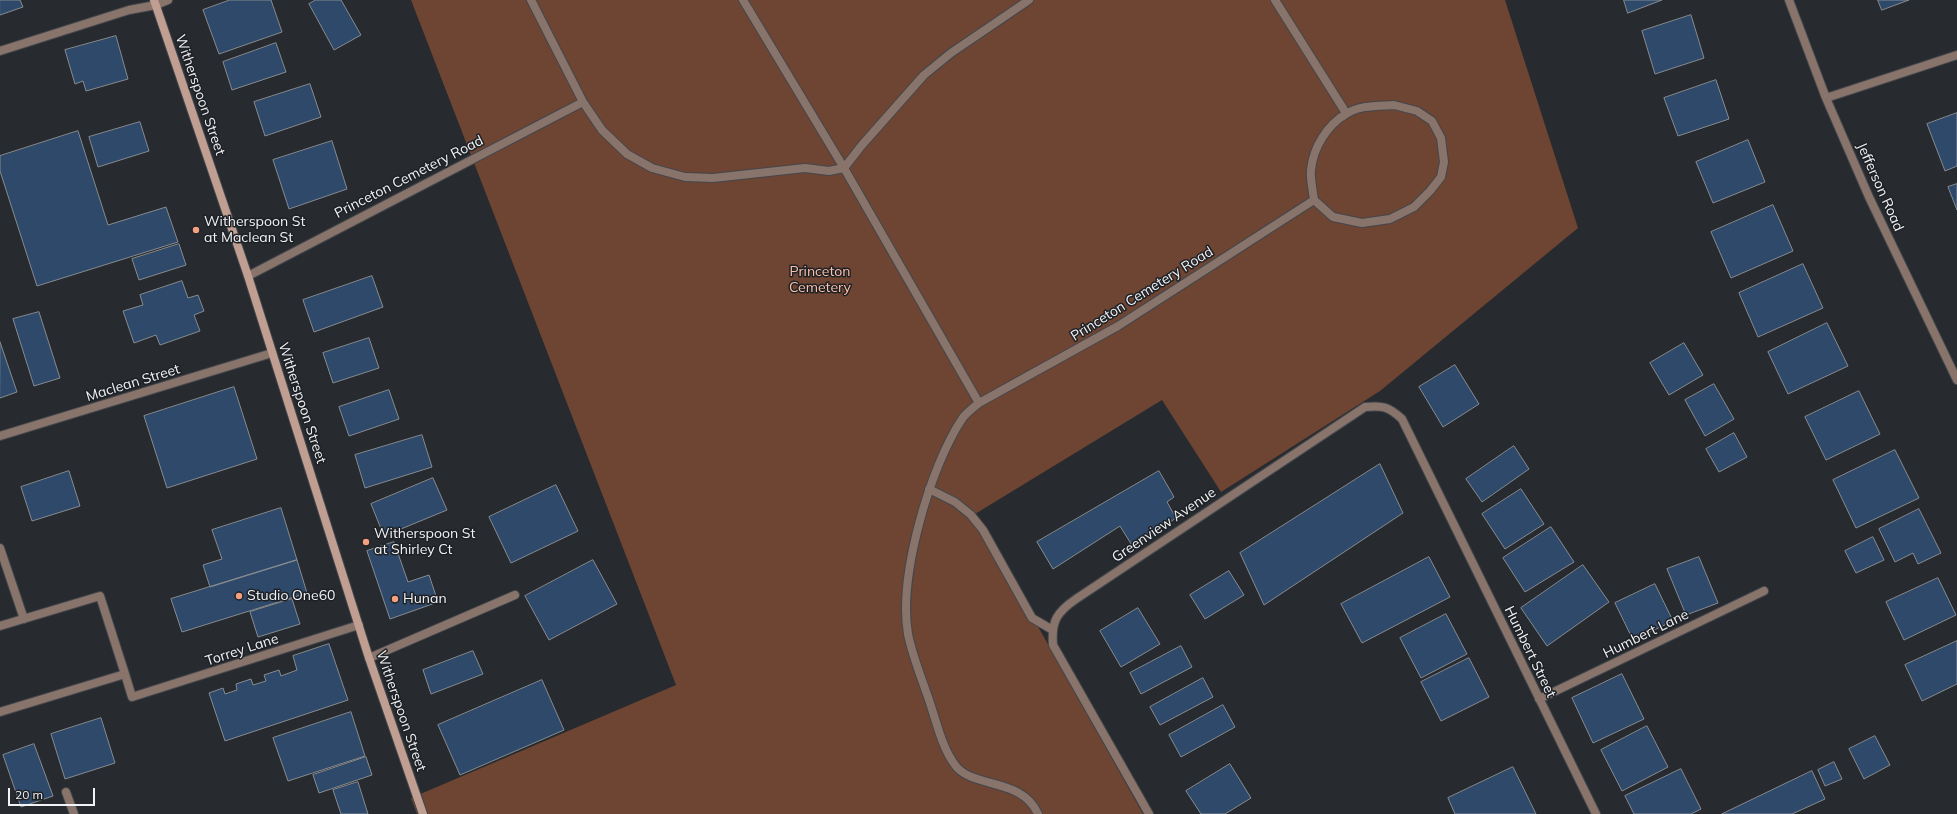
<!DOCTYPE html>
<style>
body{margin:0}
#map{position:relative;width:1957px;height:814px;overflow:hidden;background:#272b2f;font-family:Mulish,sans-serif}
canvas{display:block}
.scale{position:absolute;left:8px;top:788px;width:87px;height:18px;box-sizing:border-box;border:2px solid #f1f3f6;border-top:0;padding-left:5px;font-size:12px;line-height:14px;white-space:nowrap;color:#f1f3f6;-webkit-text-stroke:3px #1e2125;paint-order:stroke}
</style>
<div id="map">
<canvas width="1957" height="814"></canvas>
<div class="scale">20 m</div>
</div>
<script>
const c = document.querySelector('canvas').getContext('2d');
c.lineJoin = 'round';
function fillPath(path, color) {
  c.fillStyle = color;
  c.fill(path, 'evenodd');
}
function stroke(path, color, width, dash) {
  c.strokeStyle = color;
  c.lineWidth = width;
  c.lineCap = dash ? 'butt' : 'round';
  c.setLineDash(dash || []);
  c.stroke(path);
}
function write(font, color, halo, rows, align = 'center') {
  c.font = font + ' Mulish,sans-serif';
  c.lineWidth = 3;
  c.setLineDash([]);
  c.textBaseline = 'middle';
  c.strokeStyle = halo;
  c.fillStyle = color;
  for (const [text, x, y, turn = 0] of rows) {
    c.save();
    c.translate(x, y);
    c.rotate((+turn || 0) * Math.PI / 180);
    c.textAlign = isNaN(turn) ? turn : align;
    if (halo) c.strokeText(text, 0, 0);
    c.fillText(text, 0, 0);
    c.restore();
  }
}
fillPath(new Path2D(`
 M411,0H1505L1578,228L1380,391L1221,492L1162,400L975,514L1143,814H417L411,798L676,685Z`), '#6e4433');
const building = new Path2D(`
 M0,0H20L23,7L0,15Z
 M230,0H271L282,32L219,54L203,10Z
 M316,0H341L361,35L334,50L309,4Z
 M1624,0H1662L1628,13Z
 M1878,0H1909L1882,10Z
 M1691,15L1704,58L1655,74L1642,31Z
 M116,36L128,79L86,91L83,81L75,84L65,50Z
 M276,43L286,72L232,90L223,62Z
 M1716,80L1729,119L1678,136L1664,98Z
 M310,84L321,117L265,136L254,102Z
 M1957,113V166L1945,171L1927,124Z
 M140,122L149,151L98,167L89,137Z
 M78,131L108,225L166,207L178,242L37,286L0,171V156Z
 M1748,140L1765,182L1713,203L1696,162Z
 M332,141L347,189L289,209L273,160Z
 M1957,184V210L1948,187Z
 M1773,205L1793,251L1731,278L1711,232Z
 M179,244L186,265L139,280L132,259Z
 M1803,264L1823,308L1758,337L1739,293Z
 M372,276L383,307L314,332L303,300Z
 M182,281L188,298L198,295L204,311L194,315L200,331L160,345L156,335L134,343L123,311L143,305L140,295Z
 M39,312L60,378L34,386L13,319Z
 M1827,323L1848,366L1788,394L1768,352Z
 M369,338L379,368L333,383L323,353Z
 M0,342L17,392L0,398Z
 M1684,343L1703,375L1669,395L1650,363Z
 M1455,365L1479,404L1443,427L1419,387Z
 M1714,384L1734,419L1705,436L1685,400Z
 M234,387L257,459L167,488L144,416Z
 M389,390L399,419L349,436L339,407Z
 M1859,391L1880,434L1826,460L1805,417Z
 M1734,433L1747,457L1719,472L1706,449Z
 M422,435L432,467L365,488L355,455Z
 M1514,446L1529,469L1482,502L1466,479Z
 M1895,450L1919,498L1856,528L1833,480Z
 M1380,464L1403,513L1264,605L1240,553Z
 M69,471L80,506L32,521L21,487Z
 M1159,471L1174,497L1167,502L1176,518L1133,547L1120,526L1053,569L1037,542Z
 M433,478L447,510L384,536L371,504Z
 M556,485L578,531L511,563L489,517Z
 M1521,489L1544,524L1505,549L1482,514Z
 M281,508L297,560L210,587L203,565L222,559L212,530Z
 M1919,509L1941,553L1918,564L1913,553L1895,562L1879,529Z
 M1551,527L1574,562L1525,592L1503,558Z
 M1873,537L1884,560L1856,573L1845,551Z
 M394,542L408,582L429,575L438,602L390,619L367,551Z
 M1429,557L1450,597L1362,643L1341,604Z
 M1699,557L1718,603L1686,615L1667,569Z
 M297,560L307,593L182,632L171,599Z
 M593,560L617,604L549,640L525,596Z
 M1583,565L1609,602L1547,646L1521,608Z
 M1229,571L1244,595L1205,619L1190,595Z
 M1938,578L1956,615L1904,640L1886,602Z
 M1655,584L1673,621L1633,640L1615,603Z
 M292,599L300,624L258,637L250,612Z
 M1138,608L1160,644L1121,667L1100,631Z
 M1446,614L1467,654L1421,678L1400,638Z
 M1957,641V684L1922,701L1905,665Z
 M329,644L348,700L225,741L209,693L223,688L225,694L237,690L236,684L251,679L253,685L266,681L264,675L279,670L281,676L297,670L293,656Z
 M1181,646L1192,667L1141,694L1130,673Z
 M473,651L483,674L431,694L423,670Z
 M1469,658L1489,697L1441,721L1421,682Z
 M1622,674L1644,719L1593,743L1572,698Z
 M1203,678L1213,697L1160,725L1150,707Z
 M542,680L564,730L460,775L438,725Z
 M1223,705L1235,727L1181,757L1169,735Z
 M351,712L365,756L288,781L273,738Z
 M101,718L115,763L65,779L51,734Z
 M1647,726L1668,767L1622,791L1601,750Z
 M1875,736L1890,765L1864,779L1849,749Z
 M34,744L53,796L21,807L3,755Z
 M366,757L372,775L319,793L313,775Z
 M1834,762L1842,779L1825,786L1818,770Z
 M1230,764L1251,798L1225,814H1201L1186,791Z
 M1513,767L1536,814H1455L1448,798Z
 M1681,769L1701,809L1691,814H1634L1625,796Z
 M1812,771L1825,799L1792,814H1722Z
 M358,782L368,814H341L333,790Z`);
fillPath(building, '#2f496a');
stroke(building, '#868b90', 1);
const lane = new Path2D(`
 M531,0L583,102L602,130L627,154L652,168L685,177L713,178L805,168L829,171L844,168L862,145L924,75L951,53L1029,0
 M743,0L844,168L979,403
 M1275,0L1346,113
 M1394,105L1417,111L1432,121L1441,138L1444,162L1441,177L1430,191L1414,207L1390,219L1362,223L1333,217L1314,200C1313,191 1310,179 1311,170C1313,148 1327,125 1346,114C1359,105 1378,106 1394,105Z
 M248,276L583,102
 M929,489L955,502L971,515L983,530L1032,618L1051,629
 M0,548L24,619
 M0,626L100,596L125,674L0,712
 M125,674L132,697L359,625
 M1038,814C1022,777 972,789 955,765C942,747 937,724 930,703C923,682 912,655 908,634C898,577 930,467 962,419C966,413 973,408 979,403L1118,326L1314,200`);
const street = new Path2D(`
 M1789,0L1826,98L1869,197L1957,380
 M0,51L129,10L156,5L168,0
 M1826,98L1957,55
 M0,436L272,353
 M369,658L515,595
 M1539,699L1764,591
 M66,792L74,814
 M1149,814L1053,645C1051,621 1057,612 1076,599L1365,407C1383,405 1389,407 1402,419L1596,814`);
const secondary = new Path2D(`
 M154,0L248,276L369,658L423,814`);
stroke(lane, '#43474b', 10);
stroke(street, '#43474b', 10);
stroke(secondary, '#43474b', 10);
stroke(lane, '#89746c', 8);
stroke(street, '#89746c', 8);
stroke(secondary, '#c09e91', 8);
for (const [x, y, r, color] of [
 [196,230,4,"#f2a07f"],
 [366,542,4,"#f2a07f"],
 [239,596,4,"#f2a07f"],
 [395,599,4,"#f2a07f"]
]) {
  const dot = new Path2D();
  dot.arc(x, y, r, 0, 2 * Math.PI);
  c.fillStyle = color;
  c.fill(dot);
  stroke(dot, '#1e2125', 1.5);
}
write('14px', '#f1f3f6', '#1e2125', [
 ["Witherspoon Street",200,95,71],
 ["Princeton Cemetery Road",409,177,-27],
 ["Jefferson Road",1880,187,66],
 ["Princeton Cemetery Road",1142,294,-32],
 ["Maclean Street",133,383,-17],
 ["Witherspoon Street",302,403,72],
 ["Greenview Avenue",1164,525,-34],
 ["Humbert Lane",1646,634,-26],
 ["Torrey Lane",242,650,-18],
 ["Humbert Street",1530,652,64],
 ["Witherspoon Street",401,711,71]
]);
write('14px', '#f1f3f6', '#1e2125', [
 ["Witherspoon St",204,222],
 ["at Maclean St",204,238],
 ["Witherspoon St",374,534],
 ["at Shirley Ct",374,550],
 ["Studio One60",247,596],
 ["Hunan",403,599]
], 'left');
write('14px', '#fec2aa', '#1e2125', [
 ["Princeton",820,272],
 ["Cemetery",820,288]
]);
</script>
